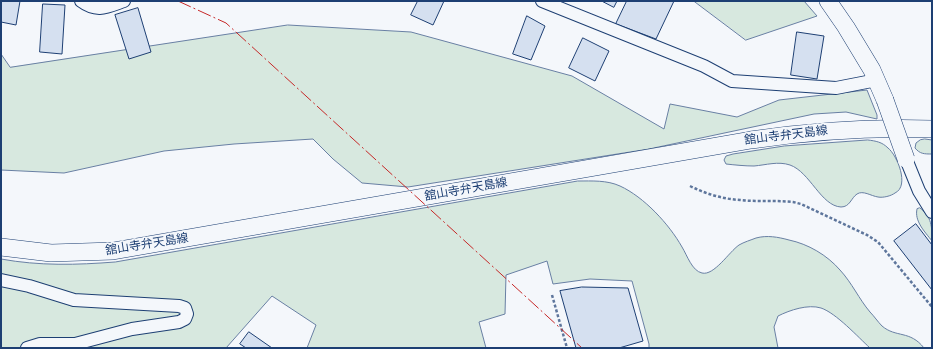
<!DOCTYPE html>
<meta charset="utf-8">
<style>
body{margin:0}
#map{position:relative;width:933px;height:349px;overflow:hidden;background:#f4f7fb;font-family:"Titillium Web",sans-serif}
canvas{display:block}
.frame{position:absolute;inset:0;border:2px solid #1d3f73;pointer-events:none}
</style>
<div id="map">
<canvas width="933" height="349"></canvas>
<div class="frame"></div>
</div>
<script>
const c = document.querySelector('canvas').getContext('2d');
c.lineJoin = 'round';
function fillPath(path, color) {
  c.fillStyle = color;
  c.fill(path, 'evenodd');
}
function stroke(path, color, width, dash) {
  c.strokeStyle = color;
  c.lineWidth = width;
  c.lineCap = dash ? 'butt' : 'round';
  c.setLineDash(dash || []);
  c.stroke(path);
}
function write(font, color, halo, rows, align = 'center') {
  c.font = font + ' "Titillium Web","Noto Sans JP",sans-serif';
  c.lineWidth = 3;
  c.setLineDash([]);
  c.textBaseline = 'middle';
  c.strokeStyle = halo;
  c.fillStyle = color;
  for (const [text, x, y, turn = 0] of rows) {
    c.save();
    c.translate(x, y);
    c.rotate((+turn || 0) * Math.PI / 180);
    c.textAlign = isNaN(turn) ? turn : align;
    if (halo) c.strokeText(text, 0, 0);
    c.fillText(text, 0, 0);
    c.restore();
  }
}
const green = new Path2D(`
 M694,1H804L817,16L746,40Z
 M288,25L411,32L572,76L664,129L670,104L737,117L779,100L867,90L877,115V119L846,112L814,114L649,149L408,187L362,183L333,159L313,139L234,144L164,151L64,173L1,170V54L10,67Z
 M925,139L932,140V154C924,154 920,154 915,148L916,143L920,140Z
 M868,140C876,141 882,142 888,148C897,155 910,186 895,193C891,196 883,198 878,197C871,196 863,190 857,194C851,198 850,207 841,207C821,206 810,172 790,165C778,161 766,165 754,166C745,166 735,165 726,164L724,160L726,156L733,154L784,146Z
 M578,181C592,181 607,180 620,186C644,197 669,224 682,247C687,255 692,271 702,273C714,276 729,252 739,245C744,242 751,240 756,238C767,235 778,237 789,240C808,244 827,255 840,270C852,283 859,299 870,312C874,316 878,322 882,326C896,338 910,330 924,348H870C858,337 836,313 821,308C808,304 790,310 778,316L774,327L778,348H649V344L632,281L590,279L553,284L547,261L506,275L505,314L479,322L486,348H307L316,325L272,296L226,348H1V259C39,266 77,265 115,262Z
 M920,208C932,217 932,227 932,241C925,232 914,221 917,209Z`);
fillPath(green, '#d7e8df');
stroke(green, '#687fa3', 1);
const building = new Path2D(`
 M1,1H20L16,25L1,22Z
 M418,1H444L433,25L411,15Z
 M602,1H617L614,7Z
 M627,1H674L656,39L616,24Z
 M43,4L65,5L62,54L40,52Z
 M138,8L151,52L129,59L115,15Z
 M527,16L545,26L531,60L513,54Z
 M797,32L824,36L817,79L791,75Z
 M583,38L609,51L595,81L569,68Z
 M916,224L932,245V290L894,241Z
 M582,287L628,288L643,341L619,348H576L560,291Z
 M249,332L272,348H246L240,344Z`);
fillPath(building, '#d5e0f0');
stroke(building, '#1d3f73', 1);
const street = new Path2D(`
 M81,1C97,13 107,7 124,1
 M542,1L704,66L732,81L836,88L877,80
 M906,159L919,191L932,212
 M1,280L29,286L74,300L179,306L185,308L187,314L185,319L179,322L132,329L75,344H40L27,348`);
const secondary = new Path2D(`
 M828,1L846,27L872,70L885,100
 M1,247L51,253L113,251L751,140C811,131 871,127 932,129`);
stroke(street, '#1d3f73', 14);
stroke(secondary, '#1d3f73', 18);
stroke(new Path2D(`
 M690,186C706,194 723,199 740,200C758,202 775,200 793,202L801,204L867,235L878,242L932,307
 M552,295L567,348`), '#5e769c', 2.5, [3, 2]);
stroke(street, '#f4f7fb', 12);
stroke(secondary, '#f4f7fb', 17);
const secondaryBridge = new Path2D(`
 M885,100L906,159`);
stroke(secondaryBridge, '#1d3f73', 18, []);
stroke(secondaryBridge, '#f4f7fb', 17);
stroke(new Path2D(`
 M178,1L226,23L582,348`), '#c62828', 1, [14, 3, 2, 3]);
write('12px', '#1d3f73', '#f4f7fb', [
 ["舘山寺弁天島線",786,136,-7],
 ["舘山寺弁天島線",466,190,-10],
 ["舘山寺弁天島線",147,245,-9]
]);
</script>
